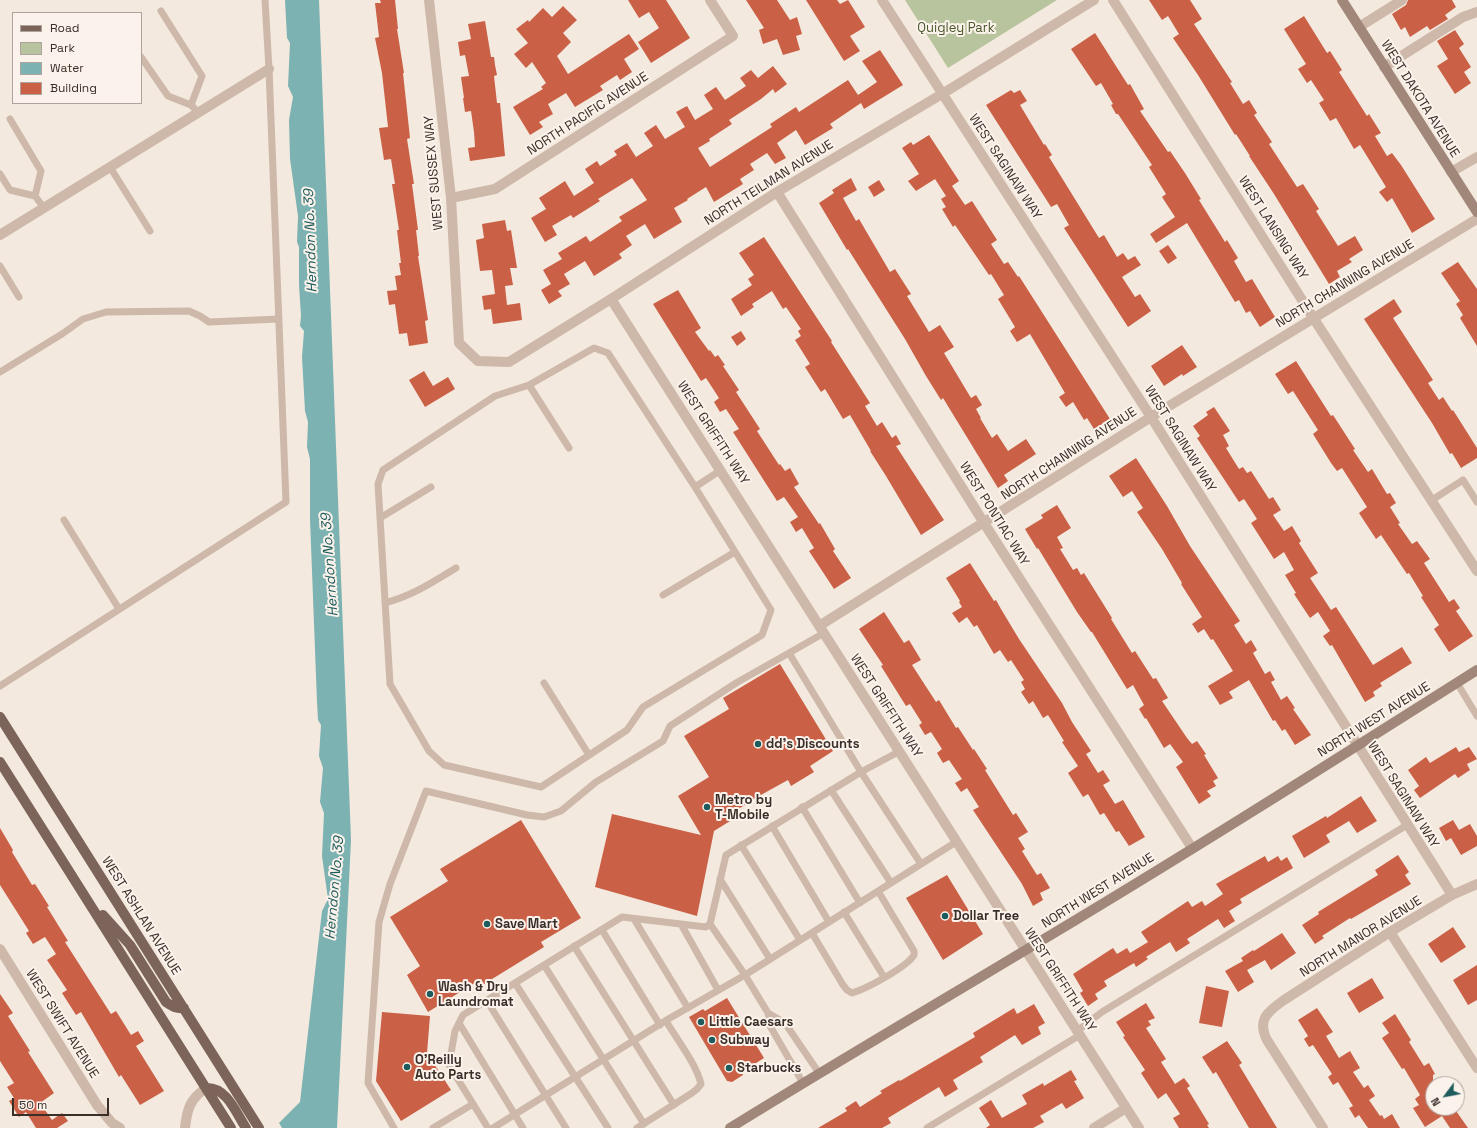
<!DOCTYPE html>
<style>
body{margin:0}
#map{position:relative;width:1477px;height:1128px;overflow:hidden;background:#f4e9de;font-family:"Space Grotesk",sans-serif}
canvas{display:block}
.legend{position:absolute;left:12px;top:12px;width:130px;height:92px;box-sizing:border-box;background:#fbf3eb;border:1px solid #aea49d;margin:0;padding:5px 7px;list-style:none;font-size:12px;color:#3a2e29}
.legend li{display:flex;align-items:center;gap:8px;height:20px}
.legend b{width:20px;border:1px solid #aea49d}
.north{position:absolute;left:1425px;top:1076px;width:40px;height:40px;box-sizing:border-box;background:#fbf3eb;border:1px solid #aea49d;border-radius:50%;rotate:238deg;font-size:11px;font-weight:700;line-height:16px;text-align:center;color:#3a2e29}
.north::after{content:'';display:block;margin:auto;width:14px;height:18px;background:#1d5b5d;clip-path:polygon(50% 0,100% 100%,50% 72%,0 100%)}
.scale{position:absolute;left:12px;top:1098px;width:97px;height:18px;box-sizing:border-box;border:2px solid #3a2e29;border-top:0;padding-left:5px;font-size:12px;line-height:14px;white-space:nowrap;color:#3a2e29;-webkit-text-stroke:3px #fbf3eb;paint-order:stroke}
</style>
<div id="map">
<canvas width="1477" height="1128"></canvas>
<ul class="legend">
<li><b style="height:5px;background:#7c645a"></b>Road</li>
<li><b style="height:11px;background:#b8c49d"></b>Park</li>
<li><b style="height:11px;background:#7cb2b2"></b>Water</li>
<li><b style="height:11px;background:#ca6046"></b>Building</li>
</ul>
<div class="north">N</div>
<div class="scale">50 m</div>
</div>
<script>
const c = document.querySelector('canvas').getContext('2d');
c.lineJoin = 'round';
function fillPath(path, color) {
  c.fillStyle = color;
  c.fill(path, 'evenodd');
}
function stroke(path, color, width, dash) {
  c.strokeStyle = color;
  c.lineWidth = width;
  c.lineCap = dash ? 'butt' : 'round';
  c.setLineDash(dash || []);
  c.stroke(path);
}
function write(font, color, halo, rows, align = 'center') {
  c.font = font + ' "Space Grotesk",sans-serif';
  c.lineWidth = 4;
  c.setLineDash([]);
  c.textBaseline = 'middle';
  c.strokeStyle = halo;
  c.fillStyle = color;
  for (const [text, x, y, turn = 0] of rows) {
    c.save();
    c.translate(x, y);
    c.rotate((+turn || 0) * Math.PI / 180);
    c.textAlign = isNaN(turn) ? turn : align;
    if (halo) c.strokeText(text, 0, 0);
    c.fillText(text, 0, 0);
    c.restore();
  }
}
fillPath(new Path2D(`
 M905,0H1057L948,68Z`), '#b8c49d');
fillPath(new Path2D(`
 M285,0H319L351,840L337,1128H282L279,1123L300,1102L322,911L328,899L322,856L324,813L320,802L323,768L319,756L321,725L318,720L317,702L310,519V459L307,447L308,422L305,411L302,357L304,331L300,326L301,316L299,285V247L297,242L298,216L290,159L289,120L293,97L288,86L290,43L287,38Z`), '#7cb2b2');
fillPath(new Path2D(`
 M380,0H395L398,29H397L404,73H403L410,138L407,139L414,184H412L418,230H416L419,256H418L428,320L425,321L428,343L409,346L407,333L399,334L395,304L389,305L387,291L397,290L395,276L401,275L399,263H401L397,230H399L392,184H395L391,159L384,160L379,128L388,127L382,73L375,38L379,37L375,3H381Z
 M628,0H666L690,38L651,63L638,42L659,28L649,12L639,18Z
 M746,0H777L790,20L797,17L802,34L796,36L800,50L783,55L777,39L763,44L759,30L764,28Z
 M806,0H837L840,4L848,0L865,27L850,36L860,51L844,61Z
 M1149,0H1190L1202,19L1194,24L1232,82L1230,83L1243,104L1249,100L1257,113L1254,115L1272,142L1269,144L1297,187L1303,184L1319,209L1316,211L1338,246L1355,236L1363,250L1349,259L1352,262L1337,271L1340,277L1329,284L1274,194L1249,156H1250L1236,134L1235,135L1198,75L1173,38L1179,34L1168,16L1162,20Z
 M1408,0H1452L1456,7L1445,15L1448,19L1430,30L1427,26L1410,37L1405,27L1401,30L1392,14L1406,5Z
 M563,6L577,20L563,33L571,42L557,56L568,74L629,34L639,49L624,59L632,72L620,80L617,75L600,86L603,90L575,107L566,93L548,104L553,114L539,122L543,127L530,135L513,107L543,89L541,87L546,83L532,62L526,68L514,54L528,43L516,29L528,20L529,22L543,8L552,17Z
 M1304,16L1327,53L1330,51L1342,70L1339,72L1367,116L1369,114L1381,133L1375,136L1387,156L1392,153L1401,165L1435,219L1412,233L1392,198L1387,202L1379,192L1386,187L1360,145L1354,149L1336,118L1330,121L1319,103L1324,100L1311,80L1307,83L1298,69L1306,64L1284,29Z
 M485,21L491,57H494L495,65L497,75L494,76L497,103H500L505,156L470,161L468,148L475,147L474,132L471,111L465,112L463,98H464L461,77L469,76L465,55L460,56L458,42L471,39L468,24Z
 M1455,30L1464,44L1459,48L1471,67L1464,72L1471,83L1455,94L1437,66L1448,59L1437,41Z
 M1095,33L1128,85L1130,84L1144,109L1140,111L1168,152L1170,151L1185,173L1201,199L1199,200L1225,242L1227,240L1238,258L1234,261L1246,282L1252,279L1275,317L1260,327L1250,311L1246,313L1239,300L1235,302L1187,223L1156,243L1150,234L1175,217L1162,197L1166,194L1149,167L1152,165L1118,114H1116L1111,105L1113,104L1101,83L1096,86L1071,49Z
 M880,50L903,85L864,109L861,103L830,124L833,128L805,145L796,130L777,143L786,158L775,164L767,153L750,164L754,170L740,179L743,184L714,202L706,187L687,199L688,200L674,208L682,222L654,239L645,224L626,236L632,245L619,254L622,258L594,276L585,261L564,274L570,284L558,291L562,296L549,304L541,290L551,284L543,270L562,259L558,253L586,236L590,242L622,221L619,217L647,200L632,178L598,199L600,201L573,218L571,215L552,226L557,235L545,242L531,218L546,209L539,198L565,181L574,196L594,183L585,169L597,161L600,166L617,155L614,151L627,143L636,157L653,146L644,133L656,125L665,139L685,127L676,112L687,106L695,120L713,109L704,95L716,87L725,100L746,86L740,78L751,70L758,78L773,66L787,84L775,93L773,89L761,99L729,120L732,124L709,139L710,141L698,148L710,167L772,127L770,124L796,107L799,112L848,80L858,95L877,82L862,61Z
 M1011,90L1014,93L1020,90L1027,101L1020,105L1044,145L1045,144L1052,155L1049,157L1099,238L1104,235L1117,257L1123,253L1128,260L1135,256L1141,265L1122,277L1135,297L1140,294L1151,311L1128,327L1064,228L1069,225L1057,204L1051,207L986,105Z
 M929,135L959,181L952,186L965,205L972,201L997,240L991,244L1004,264L1008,262L1018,277L1019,276L1110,419L1094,429L1087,418L1084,420L1073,402L1066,407L1059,397L1065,393L1030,334L1017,342L1010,331L1015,327L998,299L1004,295L991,274L989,275L955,225L953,227L942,209L946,207L941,199L946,196L935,179L916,191L908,181L919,174L902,148L911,142L913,145Z
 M851,178L857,190L843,198L856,221L859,219L890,272L895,269L911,294L907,296L929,332L940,325L954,347L944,353L971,398L976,395L982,405L976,409L981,418H980L992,438L997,434L1008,451L1026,439L1036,454L1004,475L1008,481L998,488L943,398L941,400L926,376L905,339L848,249L847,250L819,203L834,193L832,190Z
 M879,180L885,190L874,197L868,187Z
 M505,220L507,231L511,230L517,268H510L513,285L505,286L507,305L520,303L522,320L493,324L491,309L484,310L482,296L495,294L492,270L480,271L476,240L484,238L482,224Z
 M764,237L832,341L831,342L870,403L865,406L877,426L882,422L892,438L896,435L901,444L896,446L944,520L921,535L886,476L870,451H871L850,415L843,419L825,389L821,392L805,367L810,364L795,340L801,336L798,331L801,329L786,307L783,309L772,291L752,304L754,307L741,316L731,299L752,285L748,279L754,275L739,253Z
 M1168,245L1177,258L1168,264L1159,251Z
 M1458,262L1477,289V346L1460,318L1463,315L1456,304L1460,301L1441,273Z
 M678,290L701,328L695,332L709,351L710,350L715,357L718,355L725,365L723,366L739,390L736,392L760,429L757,431L779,465L780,464L785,471L790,468L799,484L794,487L819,524L820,523L835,549L833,551L851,578L834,589L809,551L814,548L802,528L796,532L790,522L798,517L784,497L777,501L733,432L739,429L726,409L720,412L714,402L719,398L706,378L701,381L653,304Z
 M1394,299L1402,312L1393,318L1433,380L1428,383L1439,400L1443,397L1452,411L1453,410L1477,448V458L1461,468L1452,453L1450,454L1432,423L1364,319Z
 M741,331L746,339L737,346L731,337Z
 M1182,345L1197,367L1183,376L1182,374L1164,386L1151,366Z
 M1296,361L1331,416L1333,415L1355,449L1353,450L1368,472L1372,469L1387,494L1390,493L1396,503L1390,507L1400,523L1398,524L1412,544L1417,541L1430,559L1424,563L1449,602L1454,599L1460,608L1456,611L1473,636L1449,652L1434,629L1439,625L1421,597L1423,596L1409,573L1407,574L1381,535L1376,539L1359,513L1367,507L1342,468L1337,471L1331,463L1313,434L1318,430L1293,391L1288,394L1275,374Z
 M424,371L433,386L448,377L455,389L425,407L409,380Z
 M1214,407L1230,431L1223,435L1229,446L1226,448L1239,469L1243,467L1247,473L1251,471L1269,499L1273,497L1281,510L1273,515L1284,531L1292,526L1301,541L1299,543L1318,573L1310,578L1331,610L1336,607L1373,665L1402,647L1412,663L1380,683L1382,686L1373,692L1375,696L1365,702L1332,645L1330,646L1323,636L1330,631L1318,612L1310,618L1294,594L1296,593L1285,575L1294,570L1284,552L1274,559L1251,523L1257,519L1244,499L1239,502L1197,438L1200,436L1193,426L1208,415L1206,412Z
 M1136,458L1167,506L1190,546L1240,621L1234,625L1246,644L1251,640L1257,650L1253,653L1265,674L1270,671L1275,680L1271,682L1281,700L1287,696L1295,708L1293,709L1311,735L1295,745L1285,729L1282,731L1275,720L1273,721L1249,680L1229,692L1233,698L1220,705L1208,686L1233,671L1213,639L1211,640L1204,629L1198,633L1192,624L1202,617L1181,584L1182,583L1162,549L1137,512L1143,508L1132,491L1123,497L1109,476Z
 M1057,505L1071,528L1057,537L1063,548L1060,549L1073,570L1077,568L1081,575L1084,573L1112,618L1111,619L1132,653L1135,651L1153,679L1156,678L1168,698L1162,701L1187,738L1192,744L1197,741L1206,754L1204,755L1218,778L1213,781L1216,786L1207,791L1211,796L1199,804L1176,767L1183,762L1170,744L1164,748L1146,718L1145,719L1139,709L1144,705L1133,685L1127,689L1092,632H1091L1077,612L1038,548L1037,549L1025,529L1043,518L1041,515Z
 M970,563L994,601L996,600L1001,609L1019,639L1062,703L1072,722L1091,751L1086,754L1098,773L1103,770L1110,781L1103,785L1115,804L1123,800L1145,837L1129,846L1119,831L1116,832L1104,813L1100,815L1088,794L1083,797L1068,773L1078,766L1062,742L1064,741L1048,715L1043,718L1033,701L1029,704L1021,692L1025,689L1021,682L1024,680L1011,660L1008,662L1000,650L994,654L977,625L974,627L967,617L959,623L952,613L962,607L959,602L960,601L946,578Z
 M884,612L904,643L909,640L921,660L912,665L936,702L939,700L956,728L958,727L973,750L974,749L987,769L985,770L1013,815L1016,813L1028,832L1018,838L1025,849L1022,851L1037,875L1041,873L1050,888L1040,893L1043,900L1033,906L1022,884L973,810L979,807L967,788L961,792L955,783L962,779L949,760L943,763L937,753L942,749L931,732L925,735L919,725L922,723L910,704L906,706L881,666L883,665L859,629Z
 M780,664L833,751L810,766L814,772L791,786L788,780L759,796L732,813L735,818L714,831L697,916L595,887L612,814L701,835L678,796L709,777L684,736L729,709L723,698Z
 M1456,747L1459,752L1469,747L1477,759L1467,764L1470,770L1458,778L1455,774L1420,798L1414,790L1419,786L1408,770L1426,757L1430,763Z
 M1361,796L1377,821L1357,833L1349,821L1326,835L1330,842L1304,858L1292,836L1326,816L1327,818Z
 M521,820L581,918L541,942L544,947L484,984L481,979L428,1012L407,975L420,966L390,917L448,881L440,869Z
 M1453,820L1459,830L1470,824L1477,836V846L1461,855L1451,838L1446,841L1439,828Z
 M0,828L13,850L12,852L32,885L35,884L49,906L47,907L68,941L65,942L111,1014L116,1011L131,1035L138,1031L144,1041L136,1046L164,1091L140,1105L121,1075L119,1077L81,1012L76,1015L62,993L67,990L47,960L56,954L45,937L33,944L26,933L29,931L0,885Z
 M1398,855L1409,872L1405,875L1411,884L1351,919L1350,918L1322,936L1324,938L1315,944L1302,925L1319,914L1318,912L1378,875L1375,870Z
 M1265,856L1268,862L1278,856L1281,861L1287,857L1293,868L1240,899L1242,903L1229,911L1235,921L1224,928L1218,919L1187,939L1190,943L1176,952L1170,942L1146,957L1148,959L1136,967L1134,963L1104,981L1107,986L1095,994L1098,999L1088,1006L1080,993L1083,991L1073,974L1113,948L1117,954L1127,948L1130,953L1148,942L1141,932L1188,901L1192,907L1202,901L1205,906L1223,894L1216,884Z
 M947,875L983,934L943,960L906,898Z
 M1453,927L1466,947L1441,963L1428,944Z
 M1282,933L1296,953L1271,970L1265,960L1247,970L1254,982L1238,992L1225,971L1243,961L1241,958L1253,950L1254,951Z
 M1477,965V1000L1468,1005L1453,980Z
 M1372,978L1384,998L1359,1013L1347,993Z
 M1206,986L1229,991L1222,1027L1199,1023Z
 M0,994L13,1013L8,1016L30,1051L28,1052L54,1093L40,1103L52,1120L62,1113L68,1121L57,1128H36L26,1112L19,1117L9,1101L14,1098L7,1087L14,1083L0,1061Z
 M727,998L764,1058L742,1072L743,1075L732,1082L727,1081L689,1017L703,1009L705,1011Z
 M1146,1003L1155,1018L1148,1021L1151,1025L1146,1028L1166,1059L1161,1062L1175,1084L1184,1078L1190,1086L1187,1088L1209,1124L1207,1125L1209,1128H1179L1173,1118L1180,1114L1166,1093L1158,1099L1141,1073L1145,1070L1123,1037L1125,1036L1116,1022Z
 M1034,1004L1045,1023L1038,1027L1041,1034L1022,1045L1015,1035L980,1057L983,1062L953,1080L958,1089L945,1097L939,1087L888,1118L891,1123L882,1128H818L847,1111L845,1108L856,1101L860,1107L882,1093L880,1091L899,1080L900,1081L975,1037L973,1033L1014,1008L1017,1014Z
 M1317,1008L1333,1032L1326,1036L1339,1058L1350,1051L1360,1068L1353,1072L1364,1088L1368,1085L1375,1096L1369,1100L1380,1116L1382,1115L1384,1119L1392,1114L1400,1128H1368L1359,1115L1355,1118L1349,1108L1353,1106L1338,1082L1333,1085L1328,1077L1332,1074L1313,1045L1309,1047L1304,1039L1308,1036L1298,1020Z
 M382,1012L430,1016L427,1053L451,1090L401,1121L376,1081Z
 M1395,1014L1411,1040L1409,1042L1424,1066L1429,1063L1435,1074L1433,1075V1108H1454L1468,1128H1450L1442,1116L1425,1127L1413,1108L1419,1105L1415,1099L1420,1095L1404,1068L1402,1069L1382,1038L1389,1033L1382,1023Z
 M1227,1041L1242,1063L1239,1065L1277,1128H1249L1216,1072L1213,1074L1202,1057Z
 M1071,1070L1077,1080L1074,1081L1084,1098L1066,1109L1062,1103L1040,1116L1044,1122L1033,1128H986L990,1125L979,1108L991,1100L1002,1118L1027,1104L1022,1095L1043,1083L1044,1086Z`), '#ca6046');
stroke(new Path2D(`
 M161,11L202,76L191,105
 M141,57L168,96L191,105L194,108
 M10,119L41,171L35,196
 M110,167L150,231
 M0,174L10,190L35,196L44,208
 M0,266L19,297
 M0,372L62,334L83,319L106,312L189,311L200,316L209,322L279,319
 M529,385L569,448
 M695,487L771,610L762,635L643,707L627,730L541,787L444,765L429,751L390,684L378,484L383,470L495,396L529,385L594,348L608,353L695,487L721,470
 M1432,500L1463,480L1477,502
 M380,518L431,487
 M64,520L119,609
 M663,595L735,552
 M385,603C412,596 433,582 456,568
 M824,633L789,653L861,772L921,864
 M544,683L589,755
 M1457,683L1477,716
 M0,686L286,502L269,69L265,0
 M831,790L891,883
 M802,807L860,903
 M772,826L829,922
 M741,845L800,940
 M720,879L770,959
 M844,912L884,977
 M634,919L688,1008
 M681,924L718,990
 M602,930L660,1025
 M812,933L843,985L847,990L852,993C866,989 907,967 914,955V951L878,891
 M574,946L674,1105
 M544,965L644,1124
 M515,983L608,1128
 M487,1001L566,1128
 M768,1013L785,1023L819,1073
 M459,1023L523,1128
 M1077,1031L1102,1012L1407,825
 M803,1083L770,1026L768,1013L745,975L956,842
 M394,1128L368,1083L379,922L390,884L426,791L527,815L544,817L561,811L596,782L663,741L670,726L736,683L789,653
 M433,1128L473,1104
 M488,1128L449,1065L455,1031L463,1015L622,917L706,927L710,924L726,855L861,772L900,751
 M493,1128L670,1018L745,975L710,924
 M637,1128L692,1093L697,1089L701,1084C697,1065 676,1038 666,1021
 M927,1128L1080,1035`), '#cdb8a9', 7);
stroke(new Path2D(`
 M429,0L451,198L459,343L478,361L509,362L611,299L777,192L942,94L1094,0
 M882,0L1151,417L1452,895
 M1113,0L1314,319L1477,571
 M1359,27L1402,0
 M1384,67L1463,17L1477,12
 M1451,172L1477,157
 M777,192L984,523L1192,848
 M451,198L495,189L733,36L710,0
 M0,235L269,69
 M611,299L1139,1128
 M819,626L1151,417L1477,219
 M1390,932L1477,1068
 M0,949L97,1105L112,1123L120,1128
 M185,1128C187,1109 190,1099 206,1088
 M1094,1128L1126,1108
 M1323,1128L1267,1040C1257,1020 1267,1012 1284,1000L1390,932L1452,895L1477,884`), '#cdb8a9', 10);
stroke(new Path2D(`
 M1342,0L1477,212
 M730,1128C827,1068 926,1010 1024,951C1177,860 1327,765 1477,670`), '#a0877a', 10);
stroke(new Path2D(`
 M0,717L259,1128
 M0,762L231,1128
 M103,915L130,945L166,1002C172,1006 176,1009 184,1008
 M206,1088C227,1087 236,1113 246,1128`), '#7c645a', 10);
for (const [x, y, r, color] of [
 [758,744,4,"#1d5b5d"],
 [707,807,4,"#1d5b5d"],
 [945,916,4,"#1d5b5d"],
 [487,924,4,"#1d5b5d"],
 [430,994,4,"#1d5b5d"],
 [701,1022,4,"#1d5b5d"],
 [712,1040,4,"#1d5b5d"],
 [407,1067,4,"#1d5b5d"],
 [729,1068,4,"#1d5b5d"]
]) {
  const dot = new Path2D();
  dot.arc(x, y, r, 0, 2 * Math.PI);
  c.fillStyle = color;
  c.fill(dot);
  stroke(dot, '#fbf3eb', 1.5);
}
write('13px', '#4a592c', '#fbf3eb', [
 ["Quigley Park",956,28]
]);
write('13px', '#3a2e29', '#fbf3eb', [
 ["WEST DAKOTA AVENUE",1420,99,58],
 ["NORTH PACIFIC AVENUE",588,114,-33],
 ["WEST SAGINAW WAY",1005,167,57],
 ["WEST SUSSEX WAY",434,173,-95],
 ["NORTH TEILMAN AVENUE",769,183,-32],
 ["WEST LANSING WAY",1273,228,58],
 ["NORTH CHANNING AVENUE",1345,284,-31],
 ["WEST GRIFFITH WAY",713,433,57],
 ["WEST SAGINAW WAY",1180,439,58],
 ["NORTH CHANNING AVENUE",1069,454,-33],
 ["WEST PONTIAC WAY",994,514,58],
 ["WEST GRIFFITH WAY",886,706,57],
 ["NORTH WEST AVENUE",1374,720,-32],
 ["WEST SAGINAW WAY",1403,795,58],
 ["NORTH WEST AVENUE",1098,891,-32],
 ["WEST ASHLAN AVENUE",141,916,58],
 ["NORTH MANOR AVENUE",1361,937,-32],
 ["WEST GRIFFITH WAY",1060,980,57],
 ["WEST SWIFT AVENUE",62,1024,58]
]);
write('bold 13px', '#3a2e29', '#fbf3eb', [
 ["dd's Discounts",766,744],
 ["Metro by",715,800],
 ["T-Mobile",715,815],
 ["Dollar Tree",953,916],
 ["Save Mart",495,924],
 ["Wash & Dry",438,987],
 ["Laundromat",438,1002],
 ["Little Caesars",709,1022],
 ["Subway",720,1040],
 ["O'Reilly",415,1060],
 ["Auto Parts",415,1075],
 ["Starbucks",737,1068]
], 'left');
write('italic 14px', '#1d5b5d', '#fbf3eb', [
 ["Herndon No. 39",311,241,-92],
 ["Herndon No. 39",330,565,-94],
 ["Herndon No. 39",335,888,-85]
]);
</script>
